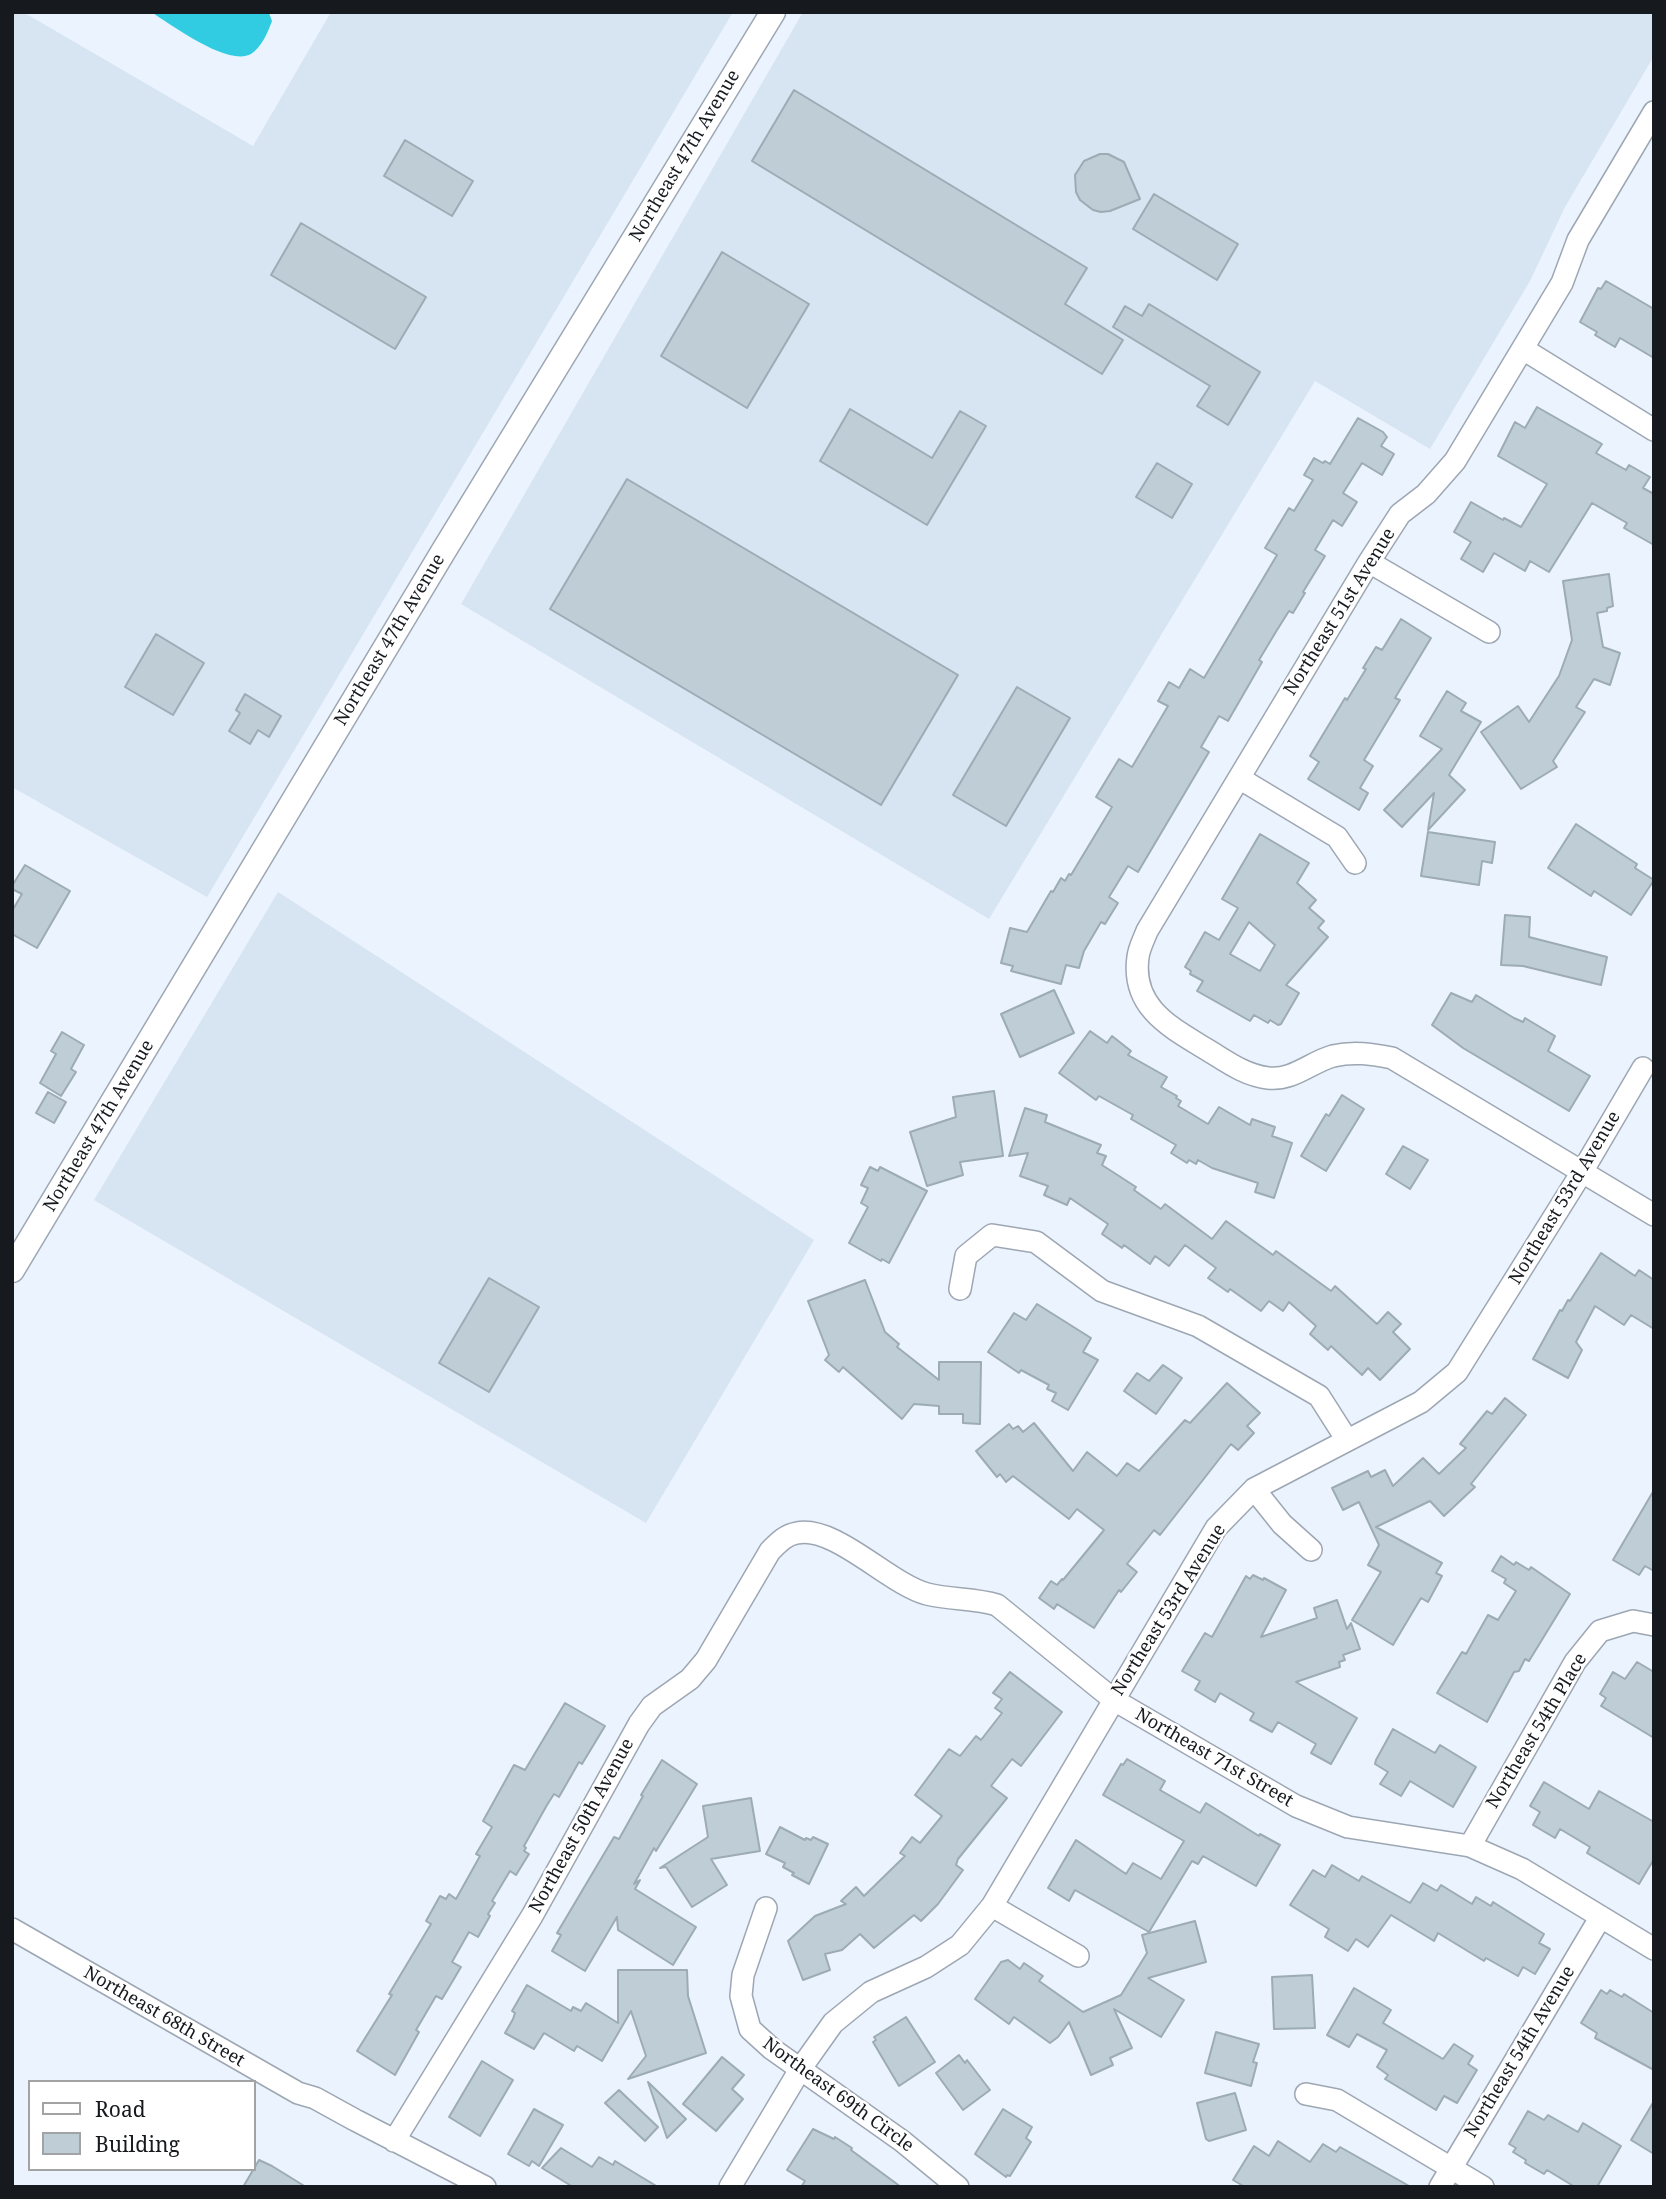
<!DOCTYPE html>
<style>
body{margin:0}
#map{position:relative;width:1666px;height:2199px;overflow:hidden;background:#ebf3fe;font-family:"Noto Serif",serif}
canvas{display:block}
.frame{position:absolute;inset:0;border:14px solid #16191e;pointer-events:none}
.legend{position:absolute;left:28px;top:2080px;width:228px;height:91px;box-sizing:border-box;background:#fff;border:2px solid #a2a3a5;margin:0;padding:9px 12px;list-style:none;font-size:21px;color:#16191e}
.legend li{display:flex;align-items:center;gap:14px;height:35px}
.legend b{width:35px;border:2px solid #a2a3a5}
</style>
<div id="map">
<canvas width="1666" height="2199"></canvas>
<div class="frame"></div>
<ul class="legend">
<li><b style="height:9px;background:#fff"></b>Road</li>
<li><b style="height:19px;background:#becdd6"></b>Building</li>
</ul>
</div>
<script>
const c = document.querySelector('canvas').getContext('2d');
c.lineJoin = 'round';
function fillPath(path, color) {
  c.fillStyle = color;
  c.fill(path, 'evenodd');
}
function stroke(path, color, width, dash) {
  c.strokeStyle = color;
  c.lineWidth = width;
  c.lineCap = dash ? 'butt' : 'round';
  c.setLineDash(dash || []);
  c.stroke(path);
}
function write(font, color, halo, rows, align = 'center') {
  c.font = font + ' "Noto Serif",serif';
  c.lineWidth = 5;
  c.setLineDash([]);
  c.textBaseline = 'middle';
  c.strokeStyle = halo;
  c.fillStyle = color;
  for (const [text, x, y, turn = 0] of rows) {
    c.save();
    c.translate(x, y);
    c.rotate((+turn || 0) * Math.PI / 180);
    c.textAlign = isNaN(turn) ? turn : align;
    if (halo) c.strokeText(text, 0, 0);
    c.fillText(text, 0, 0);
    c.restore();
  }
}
fillPath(new Path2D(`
 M12,12H23L253,146L331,12H733L207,897L12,787Z
 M803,12H1654V56L1565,207L1530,281L1430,449L1315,381L989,919L461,604Z
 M278,892L814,1240L646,1523L94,1200Z`), '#d7e4f2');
fillPath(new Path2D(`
 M151,12H265L269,13L272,21C268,32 261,48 251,54C228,67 172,25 151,12Z`), '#31cce2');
const building = new Path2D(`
 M794,90L1087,268L1065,304L1123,340L1102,374L752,161Z
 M405,140L473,181L452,216L384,176Z
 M1100,154H1108L1124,162L1140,199L1110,211L1101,212L1093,210L1080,200L1076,192L1075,175L1084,161Z
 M1154,194L1238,244L1217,280L1133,229Z
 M301,223L426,297L395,349L271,275Z
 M722,252L809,304L747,408L661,356Z
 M1606,281L1654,309V358L1620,338L1615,347L1595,335L1597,332L1580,322L1598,288L1601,289Z
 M1149,304L1260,372L1228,425L1197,406L1210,386L1113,327L1125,306L1142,316Z
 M1537,407L1602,444L1596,453L1626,470L1629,465L1650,477L1643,488L1654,494V545L1624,528L1627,523L1592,503L1549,572L1530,561L1525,571L1494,553L1483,572L1461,559L1471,542L1454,532L1471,502L1503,520L1504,518L1521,527L1547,484L1498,456L1515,422L1525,428Z
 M850,409L932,458L960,411L986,426L927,525L820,461Z
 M1358,418L1383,432L1387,437L1381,446L1394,454L1382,475L1362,463L1343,493L1357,502L1342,526L1333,520L1315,550L1325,556L1303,592L1305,593L1293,613L1289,611L1277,630L1259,660L1262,662L1228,721L1219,716L1201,747L1209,752L1138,872L1128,866L1109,897L1118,903L1105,924L1101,922L1084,951L1079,968L1066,965L1061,984L1011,971L1013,966L1001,963L1010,928L1027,932L1051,891L1053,892L1061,878L1065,881L1069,874L1071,875L1112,807L1096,797L1119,759L1132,767L1168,706L1158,701L1169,682L1179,688L1190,669L1204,678L1277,555L1265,548L1289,508L1294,511L1313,480L1304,475L1314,458L1323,463L1325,461L1330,464Z
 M1157,463L1192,484L1172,518L1136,497Z
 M627,479L958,675L881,805L550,609Z
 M1609,574L1613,606L1607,608V611L1597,613L1603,647L1620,653L1610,685L1594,679L1576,707L1585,712L1553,761L1557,767L1521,789L1481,732L1518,706L1529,722L1559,676L1572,640L1563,581Z
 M1401,619L1431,638L1395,698L1400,700L1364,760L1373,766L1360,788L1368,793L1359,810L1308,779L1319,762L1310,756L1345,698L1347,700L1366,669L1363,668L1376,647L1382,650Z
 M156,634L204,663L173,715L125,687Z
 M1017,687L1070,718L1006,826L953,795Z
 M1447,691L1466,703L1461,711L1481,722L1449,775L1465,790L1428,830L1434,793L1402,827L1384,810L1442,749L1420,736Z
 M245,694L281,716L269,737L258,730L250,744L229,731L240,713L236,710Z
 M1576,824L1637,864L1635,868L1654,880L1631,915L1594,891L1591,896L1548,868Z
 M1428,832L1495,842L1492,863L1482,861L1479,885L1421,876Z
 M1260,834L1309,863L1297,883L1316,900L1309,908L1324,921L1318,928L1328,937L1286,985L1299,993L1281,1024L1278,1025L1270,1020L1268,1023L1254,1015L1250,1021L1197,991L1203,981L1190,974L1191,971L1185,967L1205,932L1219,940L1238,908L1222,899ZM1249,922L1275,945L1260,971L1230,954Z
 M25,865L70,891L37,948L12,934V911L22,894L12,889V886Z
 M1505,915L1530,917L1529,937L1607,957L1601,985L1523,966L1501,965Z
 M1054,990L1074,1033L1020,1057L1001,1014Z
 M1451,993L1472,1002L1476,995L1514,1018L1523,1022L1525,1018L1555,1036L1548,1051L1590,1076L1569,1111L1463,1048L1432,1025Z
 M1090,1031L1107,1043L1112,1036L1131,1051L1128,1055L1167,1077L1161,1087L1177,1096L1176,1098L1181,1101L1178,1106L1208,1124L1219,1107L1250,1125L1252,1119L1275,1127L1272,1136L1292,1143L1274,1198L1255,1192L1258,1183L1212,1168L1198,1160L1196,1164L1189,1160L1187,1163L1171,1153L1176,1145L1131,1119L1133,1115L1099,1096L1096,1100L1059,1073Z
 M62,1032L84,1045L71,1069L76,1072L61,1096L40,1083L56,1054L51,1051Z
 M994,1091L1003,1156L960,1162L963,1175L927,1186L910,1132L956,1117L953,1097Z
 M48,1092L66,1102L54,1123L36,1113Z
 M1342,1095L1364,1109L1326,1171L1301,1156L1326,1114L1329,1116Z
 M1025,1108L1047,1115L1045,1122L1101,1145L1097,1153L1106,1156L1102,1165L1136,1187L1134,1190L1161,1209L1165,1204L1212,1239L1226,1221L1273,1255L1276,1251L1331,1291L1335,1286L1377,1324L1388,1312L1401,1324L1393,1332L1410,1349L1380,1380L1368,1368L1362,1375L1331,1346L1328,1350L1310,1334L1316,1326L1289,1302L1283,1311L1269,1301L1261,1311L1230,1289L1228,1292L1208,1278L1216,1268L1185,1245L1169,1266L1155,1256L1150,1264L1124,1245L1122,1248L1102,1234L1108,1224L1070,1198L1067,1205L1044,1195L1048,1186L1020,1176L1028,1153L1009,1156Z
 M1403,1146L1428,1160L1410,1189L1386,1174Z
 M870,1167L878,1171L880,1167L927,1191L889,1263L882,1259L881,1261L849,1243L868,1207L861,1203L868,1188L861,1185Z
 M1601,1253L1635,1276L1639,1270L1654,1280V1329L1631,1315L1624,1325L1595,1306L1576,1342L1582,1350L1568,1378L1533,1359L1560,1310L1562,1311L1568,1300L1570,1301Z
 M489,1278L539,1307L489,1392L439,1363Z
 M865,1280L885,1332L899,1344L897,1347L939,1380V1362H981L980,1424L963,1423V1414H939V1406L914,1404L902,1419L843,1367L839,1372L825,1360L829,1355L808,1301Z
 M1037,1304L1091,1338L1083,1352L1098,1360L1068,1410L1052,1401L1056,1393L1047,1389L1049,1385L1021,1370L1019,1373L988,1352L1014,1313L1026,1320Z
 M1163,1365L1182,1378L1156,1414L1124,1391L1137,1373L1149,1381Z
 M1227,1383L1260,1413L1247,1426L1254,1433L1238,1450L1231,1444L1160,1535L1154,1530L1127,1564L1137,1572L1121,1592L1119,1590L1094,1628L1057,1604L1054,1609L1039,1598L1051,1581L1057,1585L1062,1579L1063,1580L1104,1530L1077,1509L1069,1519L1013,1476L1006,1482L1000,1474L997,1477L976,1451L1009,1424L1013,1429L1018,1426L1023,1432L1034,1423L1073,1471L1087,1452L1117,1476L1127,1463L1139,1471L1185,1420L1190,1423Z
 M1505,1398L1526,1415L1471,1484L1475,1487L1444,1516L1430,1501L1376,1527L1442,1563L1436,1573L1442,1576L1428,1602L1421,1598L1393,1645L1352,1620L1381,1572L1368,1565L1379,1545L1359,1502L1343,1510L1332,1488L1368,1471L1371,1477L1385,1470L1393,1486L1423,1458L1439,1474L1466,1448L1460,1444L1487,1411L1492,1414Z
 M1654,1490V1571L1645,1566L1639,1575L1613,1560Z
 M1501,1556L1514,1565L1516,1562L1529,1570L1531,1567L1570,1594L1529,1661L1525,1659L1519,1671L1514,1672L1487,1722L1437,1693L1462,1652L1466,1654L1488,1615L1498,1620L1516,1591L1504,1583L1506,1579L1492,1571Z
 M1253,1575L1263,1580L1264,1578L1286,1590L1261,1637L1317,1618L1314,1608L1337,1600L1347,1629L1351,1623L1360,1649L1343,1655L1345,1660L1339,1662L1340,1667L1296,1682L1357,1718L1331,1764L1311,1753L1316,1744L1278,1722L1272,1732L1250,1720L1254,1713L1220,1693L1215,1702L1195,1690L1200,1681L1182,1671L1205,1633L1212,1637L1246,1576L1250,1579Z
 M1637,1662L1654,1672V1738L1601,1706L1606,1698L1600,1694L1613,1672L1625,1679Z
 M1010,1672L1062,1712L1021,1766L1012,1759L991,1786L1007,1798L958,1859L956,1865L963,1870L938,1904L921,1921L914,1915L874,1948L860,1934L842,1950L825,1954L830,1970L803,1980L788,1941L815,1916L846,1904L841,1901L856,1887L864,1896L905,1856L900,1853L912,1837L920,1843L942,1816L915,1795L949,1749L960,1756L976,1736L981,1740L1002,1713L995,1708L1002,1699L993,1693Z
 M565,1703L605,1726L582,1764L579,1762L559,1797L554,1794L547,1805L524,1846L526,1848L524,1851L529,1854L516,1875L510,1871L492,1901L495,1903L488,1914L490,1916L478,1937L469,1932L452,1962L461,1967L442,1999L436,1996L416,2030L419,2032L395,2075L357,2051L392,1995L389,1994L431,1924L426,1921L440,1896L446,1899L449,1894L456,1899L480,1856L476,1854L492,1827L483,1821L514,1765L525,1770Z
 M1393,1729L1435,1753L1440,1745L1476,1767L1453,1807L1410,1781L1401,1796L1380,1784L1388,1772L1375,1764L1376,1760Z
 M1127,1759L1165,1781L1160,1790L1200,1813L1206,1803L1259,1836L1260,1834L1280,1845L1256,1886L1203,1856L1198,1864L1192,1861L1149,1932L1075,1890L1069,1901L1048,1888L1076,1840L1126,1874L1133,1863L1161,1879L1184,1841L1103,1795L1121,1764L1123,1765Z
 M662,1760L697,1784L656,1851L654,1848L634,1884L640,1880L635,1889L696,1927L673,1965L618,1930L617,1917L585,1971L552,1951L561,1935L557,1933L614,1837L619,1839L643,1796L641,1795Z
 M1544,1782L1589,1809L1599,1791L1654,1822V1859L1639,1884L1587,1853L1590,1847L1560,1829L1555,1838L1533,1825L1540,1812L1530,1806Z
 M751,1798L760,1851L711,1859L727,1885L692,1907L666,1867L660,1868L708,1837L703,1806Z
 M780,1827L805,1840L806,1838L811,1840L813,1837L828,1844L809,1884L792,1875L794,1873L783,1867L785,1863L766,1854Z
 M1332,1865L1359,1881L1362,1876L1410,1903L1423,1883L1437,1891L1441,1885L1472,1904L1476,1897L1491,1906L1493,1902L1544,1934L1539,1943L1550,1949L1535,1974L1523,1967L1518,1976L1486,1958L1484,1961L1438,1933L1434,1941L1391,1915L1368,1947L1356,1939L1348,1951L1325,1937L1329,1929L1290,1905L1313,1870L1325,1877Z
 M1195,1921L1206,1962L1148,1978L1184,2000L1161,2037L1114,2009L1132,2048L1110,2058L1113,2065L1091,2075L1069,2022L1058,2037L1050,2043L1014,2017L1009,2024L975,1999L1001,1962L1008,1960L1020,1969L1024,1963L1043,1976L1039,1981L1083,2012L1121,1995L1147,1953L1142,1935Z
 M618,1970H687L688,1996L706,2053L628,2079L646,2056L631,2011L602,2061L577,2046L574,2051L544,2033L534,2049L505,2033L513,2019L515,2013L512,2011L527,1985L571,2011L573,2007L581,2011L586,2003L618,2023Z
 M1312,1975L1315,2028L1274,2029L1272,1977Z
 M1354,1988L1391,2010L1383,2023L1443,2059L1454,2044L1473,2056L1468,2064L1477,2070L1457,2103L1444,2096L1436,2110L1385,2079L1388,2075L1377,2067L1387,2050L1357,2034L1349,2047L1327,2035Z
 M1601,1990L1607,1994L1610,1990L1622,1997L1624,1994L1654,2013V2070L1595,2038L1597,2033L1581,2023Z
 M906,2017L935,2062L899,2086L873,2042L876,2040L874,2037Z
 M1216,2032L1259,2044L1253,2062L1257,2063L1251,2086L1205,2073Z
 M959,2055L965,2063L967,2060L990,2090L963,2110L936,2073Z
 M722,2057L744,2075L732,2089L743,2099L716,2131L683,2104Z
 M482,2061L513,2080L480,2136L449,2117Z
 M648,2082L686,2119L667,2138Z
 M619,2090L658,2127L645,2141L605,2103Z
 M1235,2093L1246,2130L1209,2141L1206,2139L1197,2103Z
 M1654,2101V2154L1631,2140Z
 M534,2109L563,2125L539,2166L532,2161L529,2166L508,2154Z
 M1003,2109L1032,2127L1026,2138L1031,2142L1010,2176L1007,2175L1006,2177L975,2154Z
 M1528,2111L1544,2120L1548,2115L1578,2132L1583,2123L1621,2146L1597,2187H1575L1547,2170L1544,2174L1525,2163L1526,2160L1513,2152L1516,2148L1509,2144Z
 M813,2129L834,2139L835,2137L852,2148L851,2150L901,2187H801L805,2181L787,2170Z
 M1278,2141L1310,2162L1323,2144L1336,2152L1340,2147L1411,2187H1245L1233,2180L1254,2146L1269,2156Z
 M561,2148L592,2167L599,2157L613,2165L615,2161L658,2187H573L542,2168Z
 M259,2160L272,2166L306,2187H243Z`);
fillPath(building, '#becdd6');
stroke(building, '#9cabb4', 2);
const minor = new Path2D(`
 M1654,112L1578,240L1562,283L1455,461L1426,494L1400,514L1369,562L1147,931C1144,939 1139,948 1138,957C1131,1007 1170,1027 1206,1049C1226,1061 1244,1075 1268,1078C1293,1081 1311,1062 1333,1056C1354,1051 1371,1054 1392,1058L1654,1215
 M1523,349L1654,430
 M1369,562L1489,632
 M1239,778L1337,837L1355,863
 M960,1289L966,1256L992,1235L1036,1242L1102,1291L1198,1326L1319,1396L1347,1440
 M1254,1489L1282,1524L1311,1550
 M1470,1846L1575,1662L1600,1631L1633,1621L1654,1625
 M992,1906L1078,1956
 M766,1908L743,1975L741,1996L750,2029L772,2049L902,2141L958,2187
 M12,1929L298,2093L315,2098L355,2120
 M1306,2094L1337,2100L1483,2187
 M357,2121L485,2187
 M394,2141L532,1916L639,1724L652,1706L690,1679L706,1660L770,1551C778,1543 785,1535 797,1533C835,1525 889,1584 927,1594C951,1600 974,1598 997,1605L1114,1700L1296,1806L1348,1827L1470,1846L1522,1869L1654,1949
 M730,2187L801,2068L833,2023L871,1992L926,1967L960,1945L992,1906L1216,1528L1254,1489L1421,1402L1457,1372L1582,1172L1643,1068
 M1440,2187L1600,1918`);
const tertiary = new Path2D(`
 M12,1270L443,552L773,12`);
stroke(minor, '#9da7b3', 24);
stroke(tertiary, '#9da7b3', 27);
stroke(minor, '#fff', 21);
stroke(tertiary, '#fff', 24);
write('18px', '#16191e', '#fff', [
 ["Northeast 47th Avenue",685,156,-59],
 ["Northeast 51st Avenue",1340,612,-58],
 ["Northeast 47th Avenue",390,640,-59],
 ["Northeast 47th Avenue",99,1126,-59],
 ["Northeast 53rd Avenue",1565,1198,-59],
 ["Northeast 53rd Avenue",1169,1610,-58],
 ["Northeast 54th Place",1537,1731,-59],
 ["Northeast 71st Street",1214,1758,30],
 ["Northeast 50th Avenue",582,1826,-61],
 ["Northeast 68th Street",164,2017,30],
 ["Northeast 54th Avenue",1520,2052,-59],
 ["Northeast 69th Circle",838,2095,36]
]);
</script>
